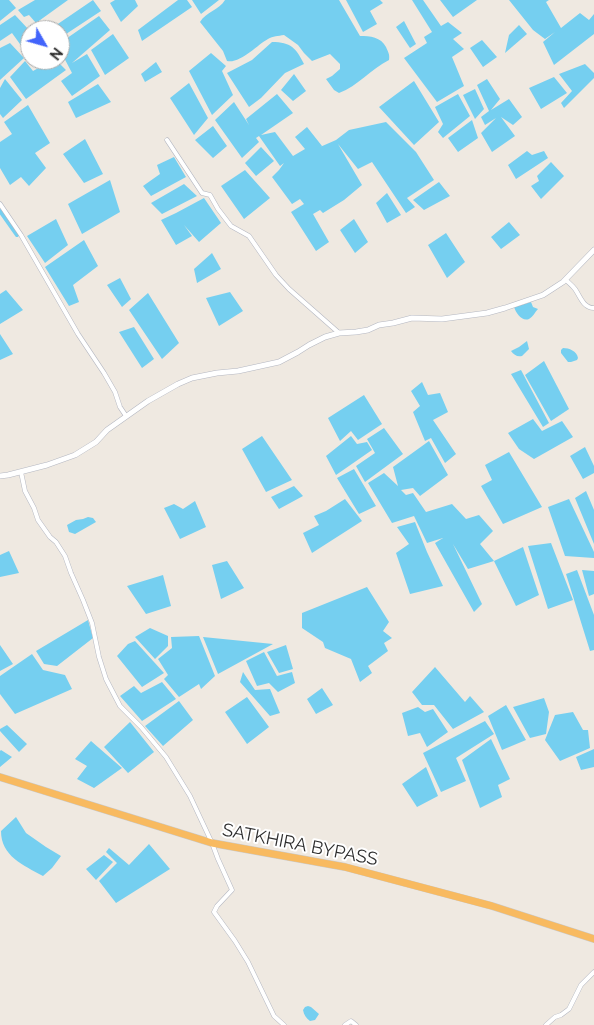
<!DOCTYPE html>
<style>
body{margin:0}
#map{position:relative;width:594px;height:1025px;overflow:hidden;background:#efe9e1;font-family:Raleway,sans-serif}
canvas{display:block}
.north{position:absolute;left:20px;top:20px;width:50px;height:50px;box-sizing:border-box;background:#fff;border:1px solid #ababab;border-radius:50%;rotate:128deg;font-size:14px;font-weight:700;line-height:20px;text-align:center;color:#2e2e2e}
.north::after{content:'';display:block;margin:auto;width:18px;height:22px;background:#4264fb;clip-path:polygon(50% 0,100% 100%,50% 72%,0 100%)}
</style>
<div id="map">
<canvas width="594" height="1025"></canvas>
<div class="north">N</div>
</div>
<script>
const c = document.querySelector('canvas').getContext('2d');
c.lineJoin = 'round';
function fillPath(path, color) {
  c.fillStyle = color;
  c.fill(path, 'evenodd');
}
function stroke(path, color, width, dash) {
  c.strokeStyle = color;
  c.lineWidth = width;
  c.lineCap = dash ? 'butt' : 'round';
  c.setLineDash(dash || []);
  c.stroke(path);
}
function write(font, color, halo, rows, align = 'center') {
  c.font = font + ' Raleway,sans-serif';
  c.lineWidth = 4;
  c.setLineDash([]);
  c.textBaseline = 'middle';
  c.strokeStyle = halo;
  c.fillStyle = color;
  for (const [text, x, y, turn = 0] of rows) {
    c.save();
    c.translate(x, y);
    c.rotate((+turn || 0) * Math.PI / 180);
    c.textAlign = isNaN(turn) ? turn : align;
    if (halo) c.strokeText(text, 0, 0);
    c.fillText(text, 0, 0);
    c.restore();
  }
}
fillPath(new Path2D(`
 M0,0H9L16,8L0,21Z
 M35,0H68L36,23L29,15L24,17L18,10Z
 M93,0L101,11L60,38V30H49Z
 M115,0H135L138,6L121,22L110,3Z
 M178,0H187L192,7L142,41L138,30Z
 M192,0H219L201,14Z
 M225,0H339L360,36C370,36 381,37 386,47C388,52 390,54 389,60C371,69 358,86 339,93L334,90L326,79L332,76L340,69V64L330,54L312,61L304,53L298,45L284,35C278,36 273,36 268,39C257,45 240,64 227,61L223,51L200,22C206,12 219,10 225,0Z
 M346,0H380L383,3L370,11L377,24L363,32Z
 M412,0H423L441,26L448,22L462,33L453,39L464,49L452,57L464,86L437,102L404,58L427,43L424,37L432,32Z
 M440,0H477L453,17Z
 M509,0H549L546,2L561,28L580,13L589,20L594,14V34L554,65L543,42L555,32L545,39L533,30Z
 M15,15L30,31V58L12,33L0,41V25Z
 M99,16L110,30L72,63L87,54L100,76L72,96L61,81L72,73L60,50V43Z
 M404,21L416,44L410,48L396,27Z
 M519,25L527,34L505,53L509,35Z
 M113,34L129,58L105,75L91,50Z
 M482,40L497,57L483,67L470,48Z
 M272,42C291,42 296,48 304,64L285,73L261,98L249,107L227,73L252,60Z
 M10,43L24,58L0,80V48Z
 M211,53L226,66L222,71L233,95L212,115L189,71Z
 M53,60H56L66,70L26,99L10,77L25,61L33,71Z
 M156,62L162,72L145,82L141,74Z
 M585,64L594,73V78L564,108L561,103L572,91L559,74Z
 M294,74L306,91L293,101L281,90Z
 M554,77L567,93L541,109L529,88Z
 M5,79L22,100L3,118L0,114V88Z
 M487,79L500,99L491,110L509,99L522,117L513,125L501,117L515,136L492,152L481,133L496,118L485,125L481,117L489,111L477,85Z
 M414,81L439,122L414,145L379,107Z
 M189,83L208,118L194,135L170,98Z
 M98,84L111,102L76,118L68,102Z
 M475,89L484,109L475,119L463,95Z
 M277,94L293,113L261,135L275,132L293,156L305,149L295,137L307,127L322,146L320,147L336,140L349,130L386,122L416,152L434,180L407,198L415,207L406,213L372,162L358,169L338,144L362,185L344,200L323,213L320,210L313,214L329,242L316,251L291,212L304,204L300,199L292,204L272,177L279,170L284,163L280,166L259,136L256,138L259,142L242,158L215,120L234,102L249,125L246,119Z
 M458,94L470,116L443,138L438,132L443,124L435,107Z
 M28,105L50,143L35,153L46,168L29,186L21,177L10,185L0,168V142L12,134L4,122Z
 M472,120L478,138L458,152L448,138Z
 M213,126L227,146L213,158L195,140Z
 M85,139L103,174L84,183L63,154Z
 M261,147L274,161L256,176L245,163Z
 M527,151L532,155L544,151L548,158L516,179L508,165Z
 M174,157L186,177L151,196L143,186L160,174L157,165Z
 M551,162L564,176L541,199L531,186L539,181L537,176Z
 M245,170L270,198L244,219L221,186Z
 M110,180L120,212L82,234L68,204Z
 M439,182L450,196L424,210L413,200Z
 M184,184L197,196L162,214L151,203Z
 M387,193L401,215L387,223L376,203Z
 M204,198L221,223L199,242L184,225L192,236L176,245L161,220L176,213Z
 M56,219L68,245L45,263L27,236Z
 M354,219L368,242L355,253L340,230Z
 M509,222L520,235L501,249L491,237Z
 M446,233L465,262L447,278L428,245Z
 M84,240L98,266L73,285L79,302L69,306L45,267Z
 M212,253L221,269L197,283L194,269Z
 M120,278L131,299L122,307L107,285Z
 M6,290L23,310L0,324V294Z
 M230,292L243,311L219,326L206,298Z
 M148,293L179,343L162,359L129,310Z
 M531,302L533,307L538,309C535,312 533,317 529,319C522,322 516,313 514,307Z
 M134,327L154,359L142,368L119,332Z
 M0,334L13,354L0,360Z
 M527,341L529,349L522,356C517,357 514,355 511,351L519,347Z
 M563,348C569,348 577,351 578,358L577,360L571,362H568L561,353V350Z
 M544,361L569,409L551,421L525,375Z
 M521,370L549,423L543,427L511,374Z
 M422,382L428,395L440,393L448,412L433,420L456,454L445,463L431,438L425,441L413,412L420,406L411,391Z
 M364,395L382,424L358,440L351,431L340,441L328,418Z
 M533,419L542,431L562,421L573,437L534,459L519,449L508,433Z
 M384,428L403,454L365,482L356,466L375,453L367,439Z
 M262,436L292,480L266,492L242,449Z
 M351,436L357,444L367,442L372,450L336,475L326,456Z
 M429,441L448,475L420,496L413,488L401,490L406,495L413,493L426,512L452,504L466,519L479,515L493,531L480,544L494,561L523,547L539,595L516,606L494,561L468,569L453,544L482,604L474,612L435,543L443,538L427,543L414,516L392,523L368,483L384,473L398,486L393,467Z
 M585,447L594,466V473L583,479L570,456Z
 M509,452L542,507L503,524L481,486L492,480L485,465Z
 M354,469L376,506L359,514L337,478Z
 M294,486L303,496L279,509L271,497Z
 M586,491L594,510V544L575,498Z
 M345,499L362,521L312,553L303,533L319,525L314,516L326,511Z
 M569,499L594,552V558L565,556L548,507Z
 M195,501L206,527L180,539L164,508L174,504L183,509Z
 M88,517L93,518L96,522L75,534L69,532L67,525L76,520L83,519Z
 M415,522L427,552L443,586L410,594L396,553L409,544L397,527Z
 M551,543L573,600L548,609L528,546Z
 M9,551L19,573L0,577V555Z
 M227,561L244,588L221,599L212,565Z
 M577,570L594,615V650L590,651L566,574Z
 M582,570L594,571V594L589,596Z
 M163,575L171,606L146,614L127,586Z
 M367,587L389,622L383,631L392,638L384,643L388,651L368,666L372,673L360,682L351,659L325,648L323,642L302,628V613Z
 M88,620L93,638L57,666L44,664L36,651Z
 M150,628L168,636V646L155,659L135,637Z
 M199,636L215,676L201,689L199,684L179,697L164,679L168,675L158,659L172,648L171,637Z
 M203,637L273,644L218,674Z
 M135,641L164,673L142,687L117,656L128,644Z
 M0,645L13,664L0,671Z
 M286,645L293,669L279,673L267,652Z
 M264,652L277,676L292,672L295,683L278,692L269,683L257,686L246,661Z
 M32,654L43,670L65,675L72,689L15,714L0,694V676Z
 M435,667L465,702L470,696L484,712L453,729L434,705H422L412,692Z
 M243,672L255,690L270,689L280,713L270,716L240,682Z
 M162,682L176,699L142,721L120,696L134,686L141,693Z
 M322,688L333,705L316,714L307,699Z
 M247,697L269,727L247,744L225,712Z
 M544,698L549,712L546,734L530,738L513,707Z
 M179,701L193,720L163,746L145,726Z
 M506,705L526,740L502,750L488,716Z
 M418,707L425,712L433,709L448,732L427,747L420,733L408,736L402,713Z
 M573,712L583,730H588L590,748L560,761L545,740L555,715Z
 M485,721L494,734L456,758L466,781L441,792L423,753Z
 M130,722L154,752L128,773L104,747Z
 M7,725L27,744L19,752L0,731V729Z
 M491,739L510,779L498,785L502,797L480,808L462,760Z
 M91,741L122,768L94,788L77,779L87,766L75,759Z
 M594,749V767L581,770L576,757Z
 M1,750L12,757L0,767V751Z
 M426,767L438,796L417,807L402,784Z
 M16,817L26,833L46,847L61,856L52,868L43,876C23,865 1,856 1,831Z
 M149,844L170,869L116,903L99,881L117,863L106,852L109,848L129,865Z
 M104,855L113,862L96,880L86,869Z
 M308,1006L311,1007L319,1014L315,1020L310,1021C306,1018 304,1015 303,1010L305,1007Z`), '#75cff0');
stroke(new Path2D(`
 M0,211L17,235`), '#75cff0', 4);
const minor = new Path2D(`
 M167,140L202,193L210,195L218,209L231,226L249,236L276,275L289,289L339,333
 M0,204L21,235L78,334L104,373L115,392L120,407L126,416
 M566,280C569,283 572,285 575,289C580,296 583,308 594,308
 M21,472L25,491L34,508L38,520L50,537L56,542L65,556L71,573L83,600L92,623L99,657L106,679L120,706L141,727L166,757L190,796L212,843L218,859L232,890L217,906L214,912L235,941L248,962L274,1016L284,1025
 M345,1025L351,1021L356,1025
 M546,1025L555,1017L561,1015L569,1009L581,985L594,972`);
const tertiary = new Path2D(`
 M0,476L8,475L47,465L75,455L96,442L107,430L148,401L178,384L192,378L217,373L238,371L279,362L298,352L309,345L325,337L339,333L356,332L368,330L379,325L393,323L412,318L442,319L487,313L505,308L543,295L563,282L594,250`);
const trunk = new Path2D(`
 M0,777L212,843L345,867L492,906L594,939`);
stroke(minor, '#b4b7c1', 5);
stroke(tertiary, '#b4b7c1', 6);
stroke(trunk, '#c9c9c9', 8);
stroke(minor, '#fff', 4);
stroke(tertiary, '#fff', 5);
stroke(trunk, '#f8ba60', 7);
write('18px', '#2e2e2e', '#fff', [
 ["SATKHIRA BYPASS",300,845,11]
]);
</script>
